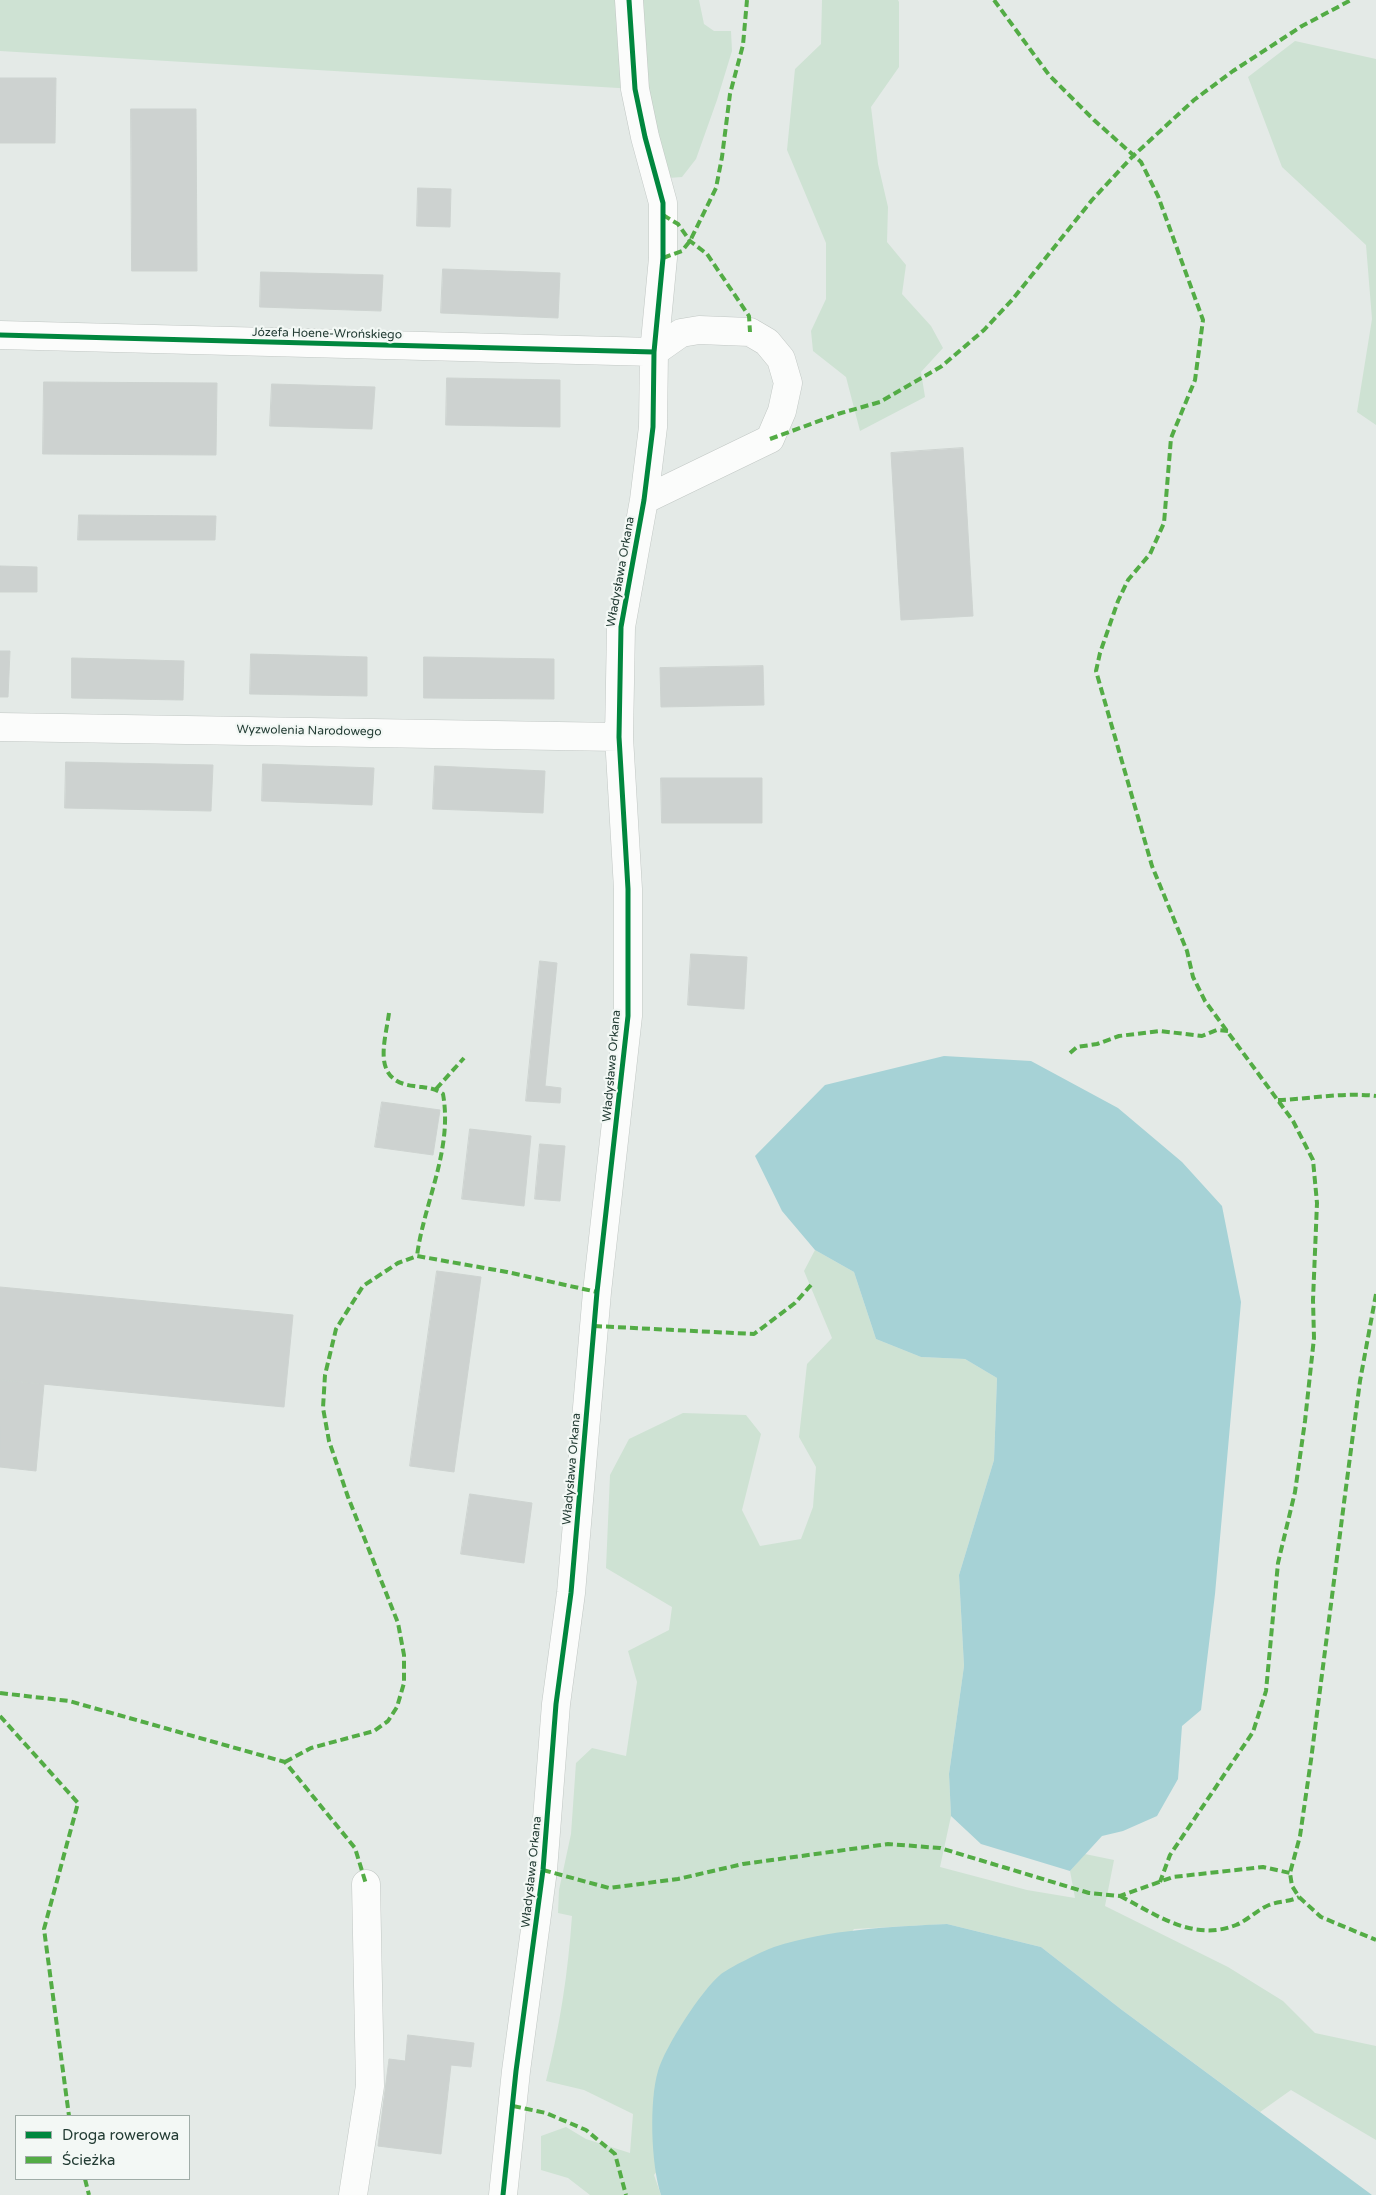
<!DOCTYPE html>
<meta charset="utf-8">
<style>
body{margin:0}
#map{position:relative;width:1376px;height:2195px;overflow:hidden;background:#e4eae7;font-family:"Varela Round",sans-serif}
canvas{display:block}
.legend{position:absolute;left:15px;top:2115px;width:175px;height:65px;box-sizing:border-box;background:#f3f8f5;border:1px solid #a0ada8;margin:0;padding:6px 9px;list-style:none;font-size:15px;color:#233c34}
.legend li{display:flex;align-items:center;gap:10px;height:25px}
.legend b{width:25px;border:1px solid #a0ada8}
</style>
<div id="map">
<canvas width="1376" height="2195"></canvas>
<ul class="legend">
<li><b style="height:6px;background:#00873e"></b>Droga rowerowa</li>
<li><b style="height:6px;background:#53ac45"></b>Ścieżka</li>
</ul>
</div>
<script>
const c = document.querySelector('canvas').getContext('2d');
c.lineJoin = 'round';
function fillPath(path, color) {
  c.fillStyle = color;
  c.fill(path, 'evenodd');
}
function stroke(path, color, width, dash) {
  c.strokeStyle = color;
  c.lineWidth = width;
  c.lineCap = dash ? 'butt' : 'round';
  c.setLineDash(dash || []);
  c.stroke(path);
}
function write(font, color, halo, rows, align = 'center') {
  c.font = font + ' "Varela Round",sans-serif';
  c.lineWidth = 4.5;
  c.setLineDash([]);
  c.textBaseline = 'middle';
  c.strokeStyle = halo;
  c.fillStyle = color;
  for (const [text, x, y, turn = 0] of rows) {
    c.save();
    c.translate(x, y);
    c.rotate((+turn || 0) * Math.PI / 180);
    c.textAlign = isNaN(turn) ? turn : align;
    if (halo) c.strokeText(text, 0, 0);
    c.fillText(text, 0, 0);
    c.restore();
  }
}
fillPath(new Path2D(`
 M0,0H629L635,89L0,51Z
 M639,0H699L704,24L714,31H731L732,51L717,100L696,159L682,177L668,178L652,118Z
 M822,0H898L899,2V67L871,107L878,164L888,207L887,242L906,265L902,294L931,326L943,348L921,372L925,397L860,431L846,377L813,351L811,331L826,299V243L787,150L795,69L821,44Z
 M1295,41L1376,59V425L1357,412L1372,319L1366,245L1282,167L1248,77Z
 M815,1250L854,1272L876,1339L921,1357L965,1359L997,1378L994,1460L959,1575L964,1666L949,1774L951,1816L940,1867L1027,1890L1075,1898L1070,1871L1085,1854L1114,1860L1105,1906L1228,1967L1283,2001L1315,2033L1376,2046V2140L1291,2090L1260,2112L1122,2010L1041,1947L947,1924L854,1929L654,2175L661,2195H590L568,2178L541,2170V2136L566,2127L586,2139L630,2153L633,2114L584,2090L546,2081C560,2026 568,1973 572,1916L558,1913L559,1890L571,1834L576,1763L592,1748L626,1756L637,1682L628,1651L669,1630L672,1607L606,1568L610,1475L629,1439L683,1413L746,1415L761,1434L742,1510L760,1546L801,1539L813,1507L816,1467L799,1437L807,1364L832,1338L804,1271Z`), '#cee2d3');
fillPath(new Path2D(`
 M944,1056L1031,1061L1118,1108L1182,1162L1222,1206L1241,1302L1215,1594L1201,1710L1182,1726L1178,1779L1157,1816L1123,1831L1102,1836L1070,1871L981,1844L951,1816L949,1774L964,1666L959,1575L994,1460L997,1378L965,1359L921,1357L876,1339L854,1272L815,1250L782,1211L755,1156L825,1085Z
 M947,1924L1041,1947L1122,2010L1372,2195H661C651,2165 649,2101 658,2071C665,2047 701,1991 720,1975C728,1968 763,1951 774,1947C830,1929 889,1927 947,1924Z`), '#a6d2d6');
const building = new Path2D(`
 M0,78H56L55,143H0Z
 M131,109H196L197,271H132Z
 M418,188L451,189L450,227L417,226Z
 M443,269L560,273L558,318L441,313Z
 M261,272L383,275L381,311L260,307Z
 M447,378L560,380V427L446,425Z
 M44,382L217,383L216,455L43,454Z
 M272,384L375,387L372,429L270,426Z
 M963,448L973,616L901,620L891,453Z
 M79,515L216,516L215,540H78Z
 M0,566L37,567V592H0Z
 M0,651H10L8,697H0Z
 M251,654L367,657V696L250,694Z
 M424,657L554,659V699L424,698Z
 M72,658L184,661L183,700L72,698Z
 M763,666L764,705L661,707L660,668Z
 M66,762L213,765L211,811L65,808Z
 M263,764L374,768L372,805L262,801Z
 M435,766L545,771L543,813L433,809Z
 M661,778H762V823H662Z
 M691,954L747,957L744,1009L688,1005Z
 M540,961L557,963L545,1086L561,1088L560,1103L526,1101Z
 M382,1102L440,1110L433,1155L375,1147Z
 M470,1129L531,1136L524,1206L462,1199Z
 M540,1144L565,1146L560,1201L535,1199Z
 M437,1271L481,1277L454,1472L410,1466Z
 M0,1287L293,1315L284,1407L0,1380Z
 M0,1380L44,1384L36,1471L0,1467Z
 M470,1494L532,1503L524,1563L461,1554Z
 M408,2035L474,2043L471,2067L451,2065L441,2154L378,2146L389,2059L405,2061Z`);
fillPath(building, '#cdd2d0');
stroke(building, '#cdd3d0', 1);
const minor = new Path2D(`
 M0,335L654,352L681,333L699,330L750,332L767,342L781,359L788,383L782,411L770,439L644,500
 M0,727L619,737
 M353,2195L370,2086L366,1884
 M503,2195L516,2071L543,1870L556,1704L571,1593L597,1292L628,1016V889L619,737L621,627L644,500L653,427L654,352L663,258V203L645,137L635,89L629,0`);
stroke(minor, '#c1c7c4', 29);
stroke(minor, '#fbfcfb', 28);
stroke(new Path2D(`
 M994,0L1049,75L1094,120L1141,162L1158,196L1203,320L1195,380L1171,438L1164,523L1150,554L1128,580L1118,601L1100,653L1096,671L1152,866L1187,951L1193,977L1205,1001L1293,1121L1313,1160L1317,1203L1313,1300L1314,1338L1305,1421L1295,1492L1278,1563L1266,1691L1253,1732L1170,1855L1160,1882
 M663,215L678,224L690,241L707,254L749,316L750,332
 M663,258L682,251L690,241L716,188L722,157L730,94L743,45L747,0
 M770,439L841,413L880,402L942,366L984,330L1012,300L1092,200L1133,156L1194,100L1233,71L1302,26L1351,0
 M389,1013C385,1043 371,1081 414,1086C426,1088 433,1087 443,1094C453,1150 424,1202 417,1256
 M1070,1053L1077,1047L1097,1044L1119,1036L1160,1031L1202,1036L1217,1030L1228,1031
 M436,1089L464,1058
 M1278,1100C1310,1099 1344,1092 1376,1096
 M1376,1294L1360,1381L1345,1495L1311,1760L1300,1836L1290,1873L1292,1886L1299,1897L1321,1917L1376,1940
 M594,1326L754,1334L795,1303L811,1285
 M0,1693L69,1701L285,1762L355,1848L366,1884
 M0,1716L78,1803L44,1929L69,2116
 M285,1762L311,1748L374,1731L388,1721L397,1707L404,1683V1655L398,1623L348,1497L329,1441L323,1408L325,1375L336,1329L363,1286L398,1263L417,1256L507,1272L597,1292
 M543,1870L609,1888L678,1879L743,1864L888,1844L940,1848L1089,1893L1120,1896L1173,1877L1263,1867L1290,1873
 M1120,1896C1157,1915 1193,1942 1236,1925C1248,1920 1257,1910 1269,1905C1279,1901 1289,1902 1299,1897
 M513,2106L546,2113L586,2130L615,2154L626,2195
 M85,2179L89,2195`), '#53ac45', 4, [8, 4]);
stroke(new Path2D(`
 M0,335L654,352
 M503,2195L516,2071L543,1870L556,1704L571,1593L597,1292L628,1016V889L619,737L621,627L644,500L653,427L654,352L663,258V203L645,137L635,89L629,0`), '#00873e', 5);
write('12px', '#233c34', '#f3f8f5', [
 ["Józefa Hoene-Wrońskiego",327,334,1],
 ["Władysława Orkana",621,572,-80],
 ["Wyzwolenia Narodowego",309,731,1],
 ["Władysława Orkana",612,1066,-85],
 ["Władysława Orkana",572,1469,-85],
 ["Władysława Orkana",532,1872,-84]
]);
</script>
